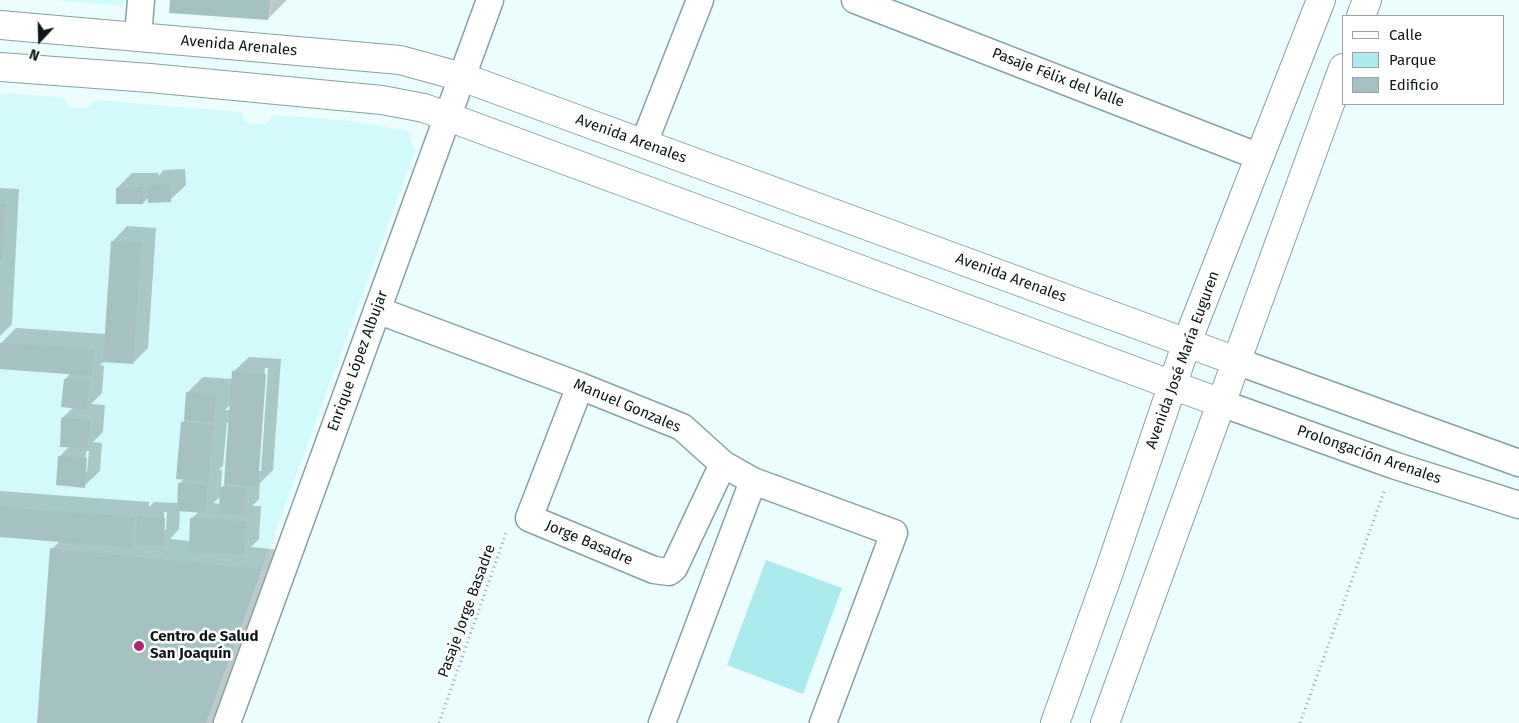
<!DOCTYPE html>
<meta charset="utf-8">
<style>
body{margin:0}
#map{position:relative;width:1519px;height:723px;overflow:hidden;background:#ecfdfe;font-family:"Fira Sans",sans-serif}
canvas{display:block}
.legend{position:absolute;left:1342px;top:15px;width:162px;height:90px;box-sizing:border-box;background:#fff;border:1px solid #9ea2a2;margin:0;padding:6px 9px;list-style:none;font-size:15px;color:#0d1717}
.legend li{display:flex;align-items:center;gap:10px;height:25px}
.legend b{width:25px;border:1px solid #9ea2a2}
.north{position:absolute;left:15px;top:15px;width:50px;height:50px;-webkit-text-stroke:4px #fff;paint-order:stroke;rotate:201deg;font-size:14px;font-weight:700;line-height:20px;text-align:center;color:#0d1717}
.north::after{content:'';display:block;margin:auto;width:18px;height:22px;background:#0d1717;clip-path:polygon(50% 0,100% 100%,50% 72%,0 100%)}
</style>
<div id="map">
<canvas width="1519" height="723"></canvas>
<ul class="legend">
<li><b style="height:6px;background:#fff"></b>Calle</li>
<li><b style="height:14px;background:#abebee"></b>Parque</li>
<li><b style="height:14px;background:#a5c1c2"></b>Edificio</li>
</ul>
<div class="north">N</div>
</div>
<script>
const c = document.querySelector('canvas').getContext('2d');
c.lineJoin = 'round';
function fillPath(path, color) {
  c.fillStyle = color;
  c.fill(path, 'evenodd');
}
function stroke(path, color, width, dash) {
  c.strokeStyle = color;
  c.lineWidth = width;
  c.lineCap = dash ? 'butt' : 'round';
  c.setLineDash(dash || []);
  c.stroke(path);
}
function write(font, color, halo, rows, align = 'center') {
  c.font = font + ' "Fira Sans",sans-serif';
  c.lineWidth = 5;
  c.setLineDash([]);
  c.textBaseline = 'middle';
  c.strokeStyle = halo;
  c.fillStyle = color;
  for (const [text, x, y, turn = 0] of rows) {
    c.save();
    c.translate(x, y);
    c.rotate((+turn || 0) * Math.PI / 180);
    c.textAlign = isNaN(turn) ? turn : align;
    if (halo) c.strokeText(text, 0, 0);
    c.fillText(text, 0, 0);
    c.restore();
  }
}
fillPath(new Path2D(`
 M52,0H124L123,6Z
 M0,93L63,97L70,108H87L96,100L241,112L247,123L266,124L275,115L351,121L408,131L415,151L262,569L51,548L37,723H0Z`), '#d3fafb');
fillPath(new Path2D(`
 M766,560L842,588L803,694L727,665Z`), '#abebee');
fillPath(new Path2D(`
 M171,0H287L268,19Z
 M185,169L186,185L170,200L149,197L143,203L117,188L132,173H158V176L164,170Z
 M0,188L19,189L12,324L0,336Z
 M127,226L156,228L148,348L133,363L105,361L100,365L104,366L102,393L91,404L105,405L103,432L93,442L102,443L100,471L84,486L60,456L70,446L62,418L74,407L65,379L71,373L0,368L1,343L16,328L106,334L112,242ZM86,451H89L87,472H85Z
 M249,357L281,359L273,470L260,483L259,499L252,506H261L259,539L251,547L281,550L218,723H38L52,549L60,541L0,536V491L149,502V507L154,502L178,503L180,483L184,479L182,423L186,419L188,392L203,377L233,379V372ZM265,368H268L261,471H258ZM231,404L230,410H225ZM227,422L230,423L225,484L221,488L222,470H219L223,466ZM221,496L220,504L213,503ZM180,510L199,512L192,518L190,541L170,539L179,529ZM164,512H167L166,530H164Z`), '#0003');
fillPath(new Path2D(`
 M170,0H270L268,20L169,13Z
 M170,184L171,202L148,203L147,185Z
 M143,187V204H116V188Z
 M0,204H5L2,260H0Z
 M111,241L141,243L133,364L103,362Z
 M0,343L94,349L92,376L0,369Z
 M232,371L266,374L258,486L224,484Z
 M64,379L89,381L87,410L61,407Z
 M186,392L216,394L214,422L184,420Z
 M61,418L90,420L88,448L60,447Z
 M181,422L213,425L208,482L176,479Z
 M58,456L87,458L85,488L56,485Z
 M178,483L207,485L205,513L177,511Z
 M220,487L246,488L244,515L219,514Z
 M0,507L134,517L132,548L0,537Z
 M137,516L165,518L164,546L136,545Z
 M190,518L246,521L244,555L189,552Z
 M50,548L262,569L206,723H37Z`), '#a5c1c2');
const minor = new Path2D(`
 M855,0L1260,157
 M138,37L141,0
 M644,143L700,0
 M377,310L580,386L682,427L723,464L753,481L894,533L823,723
 M1236,361L1519,463
 M580,386L529,518L654,570L669,572L674,568L723,464
 M1221,403L1393,465L1519,505
 M227,723L490,0
 M662,723L753,481`);
const tertiary = new Path2D(`
 M1361,16L1367,0
 M0,25L400,60L462,77L1236,361
 M0,67L150,78L382,100L424,108L1221,403
 M1055,723L1109,572L1187,342L1321,0
 M1105,723L1343,68`);
stroke(minor, '#86a1a2', 29);
stroke(tertiary, '#86a1a2', 30);
stroke(new Path2D(`
 M439,723L507,530
 M1300,723L1385,489`), '#94a2a3', 3, [1, 4]);
stroke(minor, '#fff', 26);
stroke(tertiary, '#fff', 28);
for (const [x, y, r, color] of [
 [139,646,6,"#a92875"]
]) {
  const dot = new Path2D();
  dot.arc(x, y, r, 0, 2 * Math.PI);
  c.fillStyle = color;
  c.fill(dot);
  stroke(dot, '#fff', 2);
}
write('15px', '#0d1717', '#fff', [
 ["Avenida Arenales",239,46,5],
 ["Pasaje Félix del Valle",1058,78,21],
 ["Avenida Arenales",631,139,20],
 ["Avenida Arenales",1011,278,20],
 ["Avenida José María Euguren",1183,360,-70],
 ["Enrique López Albujar",358,361,-70],
 ["Manuel Gonzales",627,406,23],
 ["Prolongación Arenales",1369,455,19],
 ["Jorge Basadre",589,543,23],
 ["Pasaje Jorge Basadre",467,611,-70]
]);
write('bold 15px', '#0d1717', '#fff', [
 ["Centro de Salud",150,637],
 ["San Joaquín",150,654]
], 'left');
</script>
